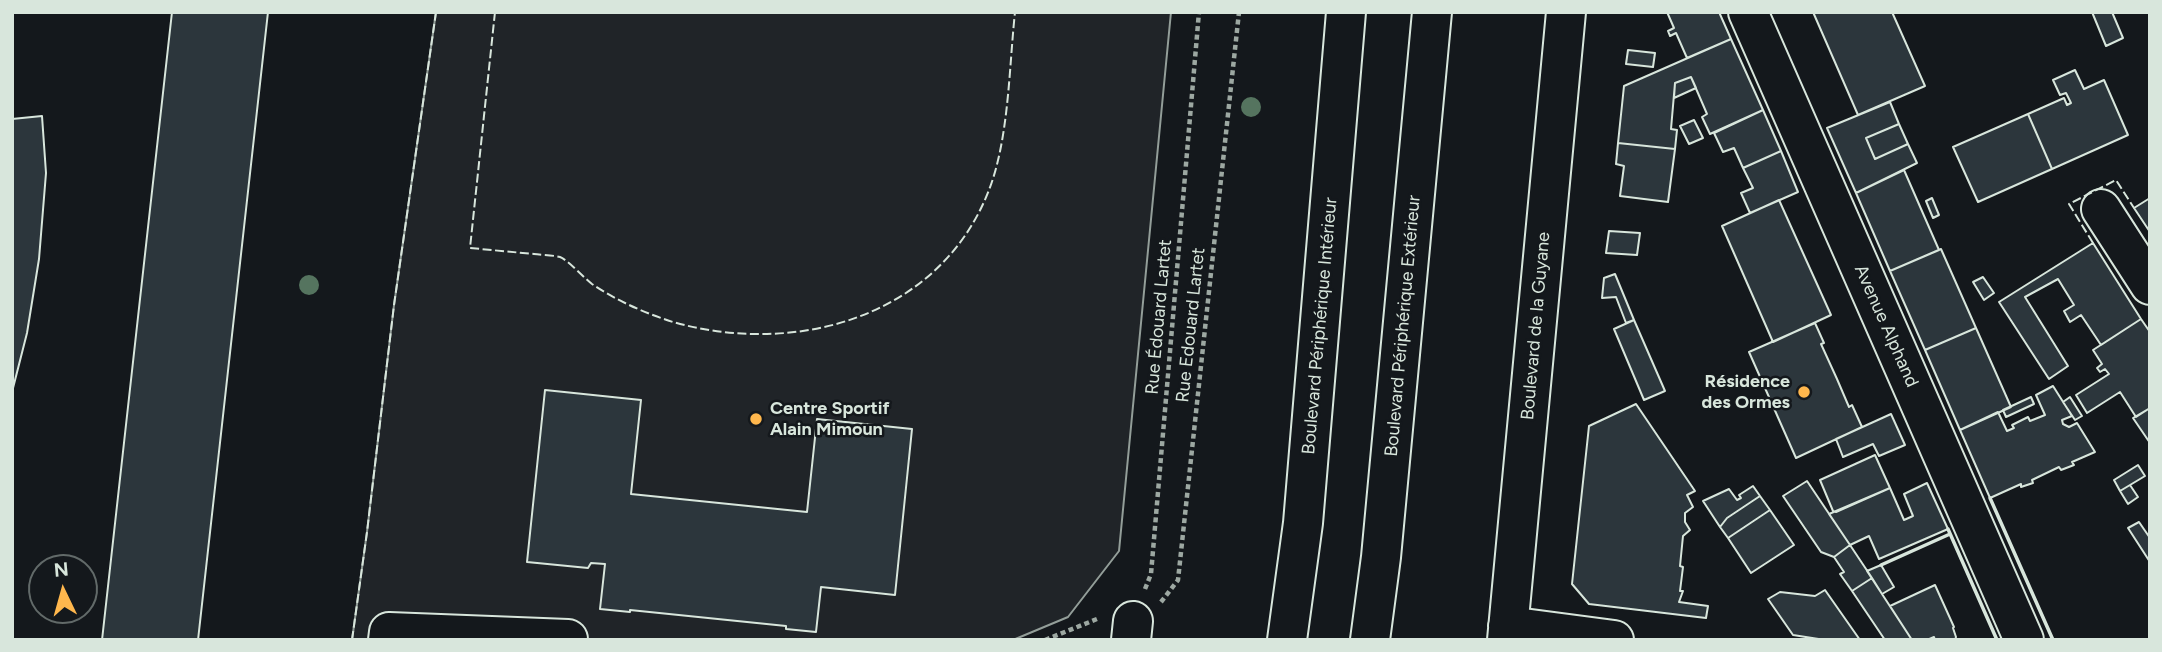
<!DOCTYPE html>
<meta charset="utf-8">
<style>
body{margin:0}
#map{position:relative;width:2162px;height:652px;overflow:hidden;background:#14181c;font-family:Figtree,sans-serif}
canvas{display:block}
.frame{position:absolute;inset:0;border:14px solid #d8e6dc;pointer-events:none}
.north{position:absolute;left:28px;top:554px;width:70px;height:70px;box-sizing:border-box;background:#14181c;border:2px solid #626a69;border-radius:50%;rotate:355deg;font-size:19px;font-weight:700;line-height:28px;text-align:center;color:#d8e6dc}
.north::after{content:'';display:block;margin:auto;width:24px;height:32px;background:#ffb74d;clip-path:polygon(50% 0,100% 100%,50% 72%,0 100%)}
</style>
<div id="map">
<canvas width="2162" height="652"></canvas>
<div class="frame"></div>
<div class="north">N</div>
</div>
<script>
const c = document.querySelector('canvas').getContext('2d');
c.lineJoin = 'round';
function fillPath(path, color) {
  c.fillStyle = color;
  c.fill(path, 'evenodd');
}
function stroke(path, color, width, dash) {
  c.strokeStyle = color;
  c.lineWidth = width;
  c.lineCap = dash ? 'butt' : 'round';
  c.setLineDash(dash || []);
  c.stroke(path);
}
function write(font, color, halo, rows, align = 'center') {
  c.font = font + ' Figtree,sans-serif';
  c.lineWidth = 5;
  c.setLineDash([]);
  c.textBaseline = 'middle';
  c.strokeStyle = halo;
  c.fillStyle = color;
  for (const [text, x, y, turn = 0] of rows) {
    c.save();
    c.translate(x, y);
    c.rotate((+turn || 0) * Math.PI / 180);
    c.textAlign = isNaN(turn) ? turn : align;
    if (halo) c.strokeText(text, 0, 0);
    c.fillText(text, 0, 0);
    c.restore();
  }
}
const green = new Path2D(`
 M436,12H1171L1119,551L1068,617L1013,640H352L367,532L394,305Z`);
fillPath(green, '#202428');
stroke(green, '#939e99', 2);
const building = new Path2D(`
 M172,12H268L198,640H102Z
 M1667,12H1719L1731,39L1687,58L1676,33L1670,36L1668,31L1674,28Z
 M1813,12H1892L1925,86L1858,115Z
 M2092,12H2112L2123,38L2106,46Z
 M1731,39L1763,110L1710,134L1702,117L1707,114L1691,77L1675,83L1671,129L1677,130L1675,149L1618,143L1624,86Z
 M1628,50L1655,53L1653,67L1626,64Z
 M2075,70L2084,89L2104,80L2128,135L2052,169L2028,114L2064,98L2067,105L2071,103L2066,93L2060,95L2053,80Z
 M1691,77L1696,88L1674,98L1675,83Z
 M1890,102L1899,124L1866,138L1875,159L1908,144L1917,163L1856,193L1827,128Z
 M1763,110L1781,151L1743,168L1734,148L1723,152L1714,133Z
 M2028,114L2052,169L1978,202L1953,147Z
 M42,116L46,173L39,259L27,333L12,392V119Z
 M1694,120L1703,138L1689,144L1680,126Z
 M1899,124L1908,144L1875,159L1866,138Z
 M1618,143L1675,149L1668,202L1620,196L1624,166L1616,164Z
 M1781,151L1798,192L1750,213L1741,193L1753,188L1743,168Z
 M1904,170L1939,250L1890,271L1856,193Z
 M1932,198L1939,215L1933,218L1926,201Z
 M2150,198V232L2134,208Z
 M1779,200L1831,315L1773,342L1722,226Z
 M1609,231L1640,233L1637,255L1606,253Z
 M2093,243L2141,319L2101,345L2081,315L2070,322L2064,311L2074,305L2058,279L2025,297L2068,366L2049,379L1999,302Z
 M1941,249L1976,328L1925,350L1890,271Z
 M1615,274L1634,320L1626,323L1616,297L1602,298L1604,278Z
 M1983,277L1994,293L1984,300L1973,282Z
 M2141,319L2150,332V408L2136,417L2120,392L2087,413L2076,395L2109,374L2105,369L2100,372L2097,368L2102,364L2093,350Z
 M1634,320L1665,391L1644,400L1614,329Z
 M1815,323L1824,343L1821,344L1837,379L1849,407L1852,405L1862,427L1796,458L1749,352Z
 M1976,328L2011,407L1960,430L1925,350Z
 M2053,386L2072,416L2062,420L2063,424L2069,427L2077,423L2095,452L2072,462L2074,465L2061,470L2059,467L2032,480L2033,483L2021,487V484L1990,498L1960,430L1998,412L2007,431L2014,428L2012,425L2028,417L2030,421L2045,415L2036,395Z
 M545,390L641,400L631,494L807,512L817,419L912,429L895,595L821,587L816,632L786,629V626L630,610V612L600,609L605,564L591,563L588,568L527,562Z
 M2031,397L2034,404L2006,417L2003,410Z
 M2070,397L2082,416L2075,420L2063,402Z
 M1636,404L1695,491L1687,495L1693,507L1685,513V522L1690,530L1683,536L1680,566L1683,567L1680,591H1683L1679,602L1708,606L1706,618L1589,604L1572,584L1589,426Z
 M2150,408V443L2133,418Z
 M1891,414L1905,445L1879,456L1873,444L1843,457L1836,439Z
 M1875,455L1890,488L1836,512L1833,511L1820,480Z
 M2138,465L2145,476L2120,491L2114,480Z
 M1807,481L1850,545L1834,557L1821,552L1783,496Z
 M1927,483L1948,529L1879,559L1869,536L1850,545L1829,514L1890,488L1904,520L1913,516L1904,494Z
 M2130,485L2138,497L2128,504L2120,491Z
 M1753,486L1760,496L1727,518L1720,527L1703,501L1729,489L1737,500L1741,498L1739,495Z
 M1760,496L1770,510L1728,538L1720,527L1727,518Z
 M1770,510L1794,545L1751,573L1728,538Z
 M2139,522L2150,538V562L2128,528Z
 M1850,545L1872,578L1852,591L1840,574L1844,572L1834,557Z
 M1881,565L1894,587L1882,594L1867,571Z
 M1872,578L1882,594L1912,640H1885L1852,591Z
 M1935,585L1954,627L1953,628L1956,637L1955,640H1935L1934,637L1927,640H1912L1890,606Z
 M1825,590L1860,640H1825L1793,635L1768,599L1780,592L1815,596Z`);
fillPath(building, '#2c363c');
stroke(building, '#d8e6dc', 2);
const minor = new Path2D(`
 M1748,12L2024,640
 M2101,209L2150,285
 M1508,626L1614,640
 M388,640L389,632L568,639
 M1131,640L1133,621
 M1507,640L1566,12`);
const highway = new Path2D(`
 M1287,640L1303,523L1346,12
 M1370,640L1381,557L1432,12`);
stroke(minor, '#d8e6dc', 42);
stroke(highway, '#d8e6dc', 42);
stroke(new Path2D(`
 M1145,589L1151,574L1199,12
 M1161,602L1178,580L1239,12
 M1045,640L1097,619`), '#9da8a2', 4.5, [5, 3.5]);
stroke(minor, '#14181c', 38);
stroke(highway, '#14181c', 38);
stroke(new Path2D(`
 M495,12L470,248C491,250 512,252 534,254C542,255 552,255 560,257C568,260 584,278 592,284C617,301 645,313 673,322C796,357 940,317 989,190C1009,138 1009,68 1015,12
 M2093,243L2069,204L2116,180L2134,208
 M352,640L367,532L394,305L436,12`), '#d8e6dc', 2, [9, 3.5]);
stroke(new Path2D(`
 M1990,498L2053,640
 M1948,529L1997,640
 M1881,565L1950,534`), '#d8e6dc', 3.5);
c.fillStyle = '#55745f';
for (const [x, y] of [
 [1251,107],
 [309,285]
]) {
  c.beginPath();
  c.arc(x, y, 10, 0, 2 * Math.PI);
  c.fill();
}
for (const [x, y, r, color] of [
 [1804,392,7,"#ffb74d"],
 [756,419,7,"#ffb74d"]
]) {
  const dot = new Path2D();
  dot.arc(x, y, r, 0, 2 * Math.PI);
  c.fillStyle = color;
  c.fill(dot);
  stroke(dot, '#14181c', 2.5);
}
write('18px', '#d8e6dc', '#14181c', [
 ["Rue Édouard Lartet",1159,317,-85],
 ["Rue Edouard Lartet",1191,325,-84],
 ["Boulevard Périphérique Intérieur",1320,326,-85],
 ["Boulevard Périphérique Extérieur",1403,326,-85],
 ["Boulevard de la Guyane",1536,326,-85],
 ["Avenue Alphand",1886,326,66]
]);
write('bold 18px', '#d8e6dc', '#14181c', [
 ["Résidence",1790,382],
 ["des Ormes",1790,403],
 ["Centre Sportif",770,409,"left"],
 ["Alain Mimoun",770,430,"left"]
], 'right');
</script>
